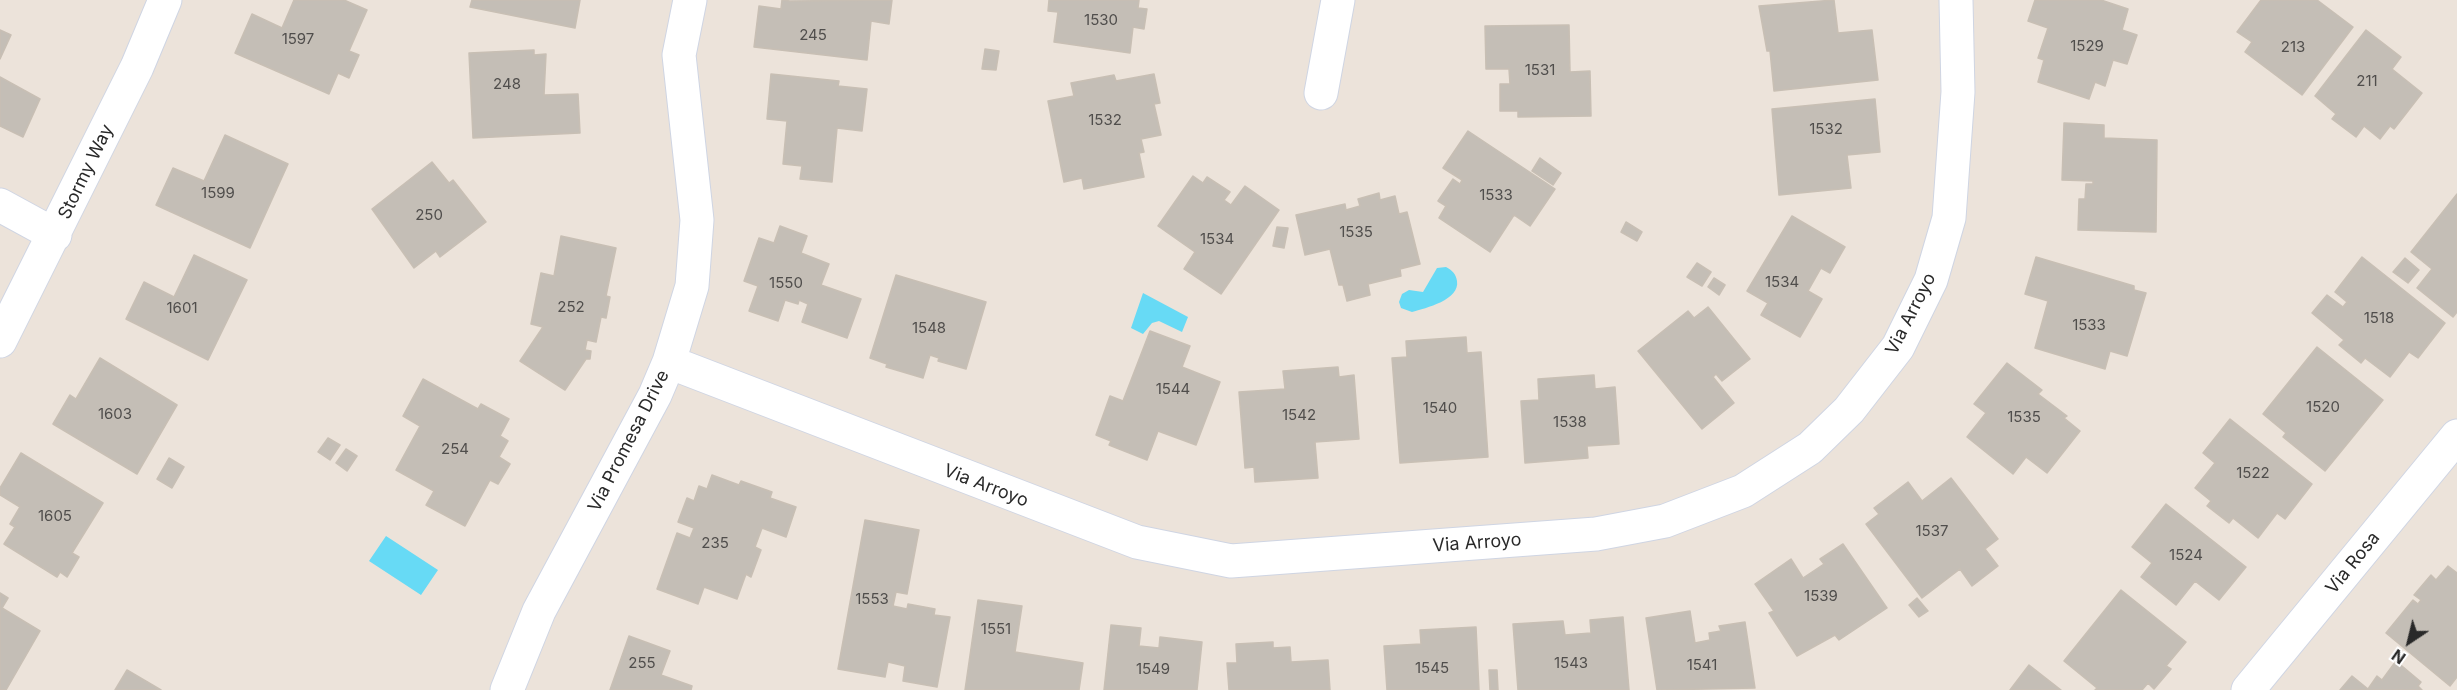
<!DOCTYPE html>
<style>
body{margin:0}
#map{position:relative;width:2457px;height:690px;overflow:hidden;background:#ece3da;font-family:Inter,sans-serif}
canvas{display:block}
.north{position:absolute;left:2379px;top:612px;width:60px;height:60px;-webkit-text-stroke:4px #fff;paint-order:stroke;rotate:215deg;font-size:16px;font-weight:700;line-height:24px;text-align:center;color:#292929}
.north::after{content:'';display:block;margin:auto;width:21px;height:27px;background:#292929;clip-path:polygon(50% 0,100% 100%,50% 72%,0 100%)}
</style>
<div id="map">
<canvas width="2457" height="690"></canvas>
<div class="north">N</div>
</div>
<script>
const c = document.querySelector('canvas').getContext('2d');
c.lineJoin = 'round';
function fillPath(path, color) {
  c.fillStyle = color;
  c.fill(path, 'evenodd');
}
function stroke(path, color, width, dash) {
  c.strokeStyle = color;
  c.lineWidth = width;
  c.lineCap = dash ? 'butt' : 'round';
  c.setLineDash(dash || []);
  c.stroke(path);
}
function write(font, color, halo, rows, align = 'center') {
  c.font = font + ' Inter,sans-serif';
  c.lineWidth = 5;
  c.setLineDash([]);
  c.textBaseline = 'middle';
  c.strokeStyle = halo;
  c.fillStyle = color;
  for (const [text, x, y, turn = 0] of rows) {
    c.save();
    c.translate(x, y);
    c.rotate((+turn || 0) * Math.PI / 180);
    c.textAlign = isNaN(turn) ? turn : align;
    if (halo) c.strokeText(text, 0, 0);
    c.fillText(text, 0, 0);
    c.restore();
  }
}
fillPath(new Path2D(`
 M1446,267C1452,270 1456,274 1457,281C1460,300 1426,308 1412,312L1401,308L1399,302L1402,294L1409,290L1423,292L1437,268Z
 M1143,293L1188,317L1182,332L1159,321L1152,323L1143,334L1131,328Z
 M386,536L438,570L421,595L369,561Z`), '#67daf5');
const building = new Path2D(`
 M294,0H344L367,10L349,51L359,55L349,78L338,73L329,94L235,53L252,14L282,28Z
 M472,0H580L575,28L470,7Z
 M782,0L790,1L892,0L889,24L871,21L867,60L754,47L759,6L781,9Z
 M1049,0H1139L1138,8L1147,9L1144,29L1133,27L1130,53L1054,42L1058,12L1048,11Z
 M1834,0L1838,33L1872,30L1878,80L1774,91L1770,51H1767L1759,6Z
 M2035,0H2101L2128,9L2122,30L2137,35L2127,64L2113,60L2105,86L2095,82L2089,99L2038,82L2044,60L2038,58L2048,28L2028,21Z
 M2261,0H2317L2353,27L2302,95L2245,52L2252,42L2237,32Z
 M1569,25L1570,72L1590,71L1591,116L1518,117V111H1500V84H1510L1509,69H1486L1485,26Z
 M0,30L11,35L0,59Z
 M2366,30L2401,57L2392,69L2422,93L2394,129L2390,126L2380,139L2364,126L2356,137L2332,119L2336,114L2315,96Z
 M985,49L999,51L996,70L982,69Z
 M534,50V55L546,54L544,95L578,94L580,133L473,138L469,53Z
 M771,74L839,81L838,86L867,89L862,131L837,128L832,182L800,179L802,166L783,164L787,121L767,119Z
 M1154,74L1160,103L1154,104L1161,135L1141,139L1144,152L1139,153L1144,177L1084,189L1082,178L1064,182L1048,101L1074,96L1071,83L1114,75L1116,81Z
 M0,77L40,99L23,137L0,126Z
 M1875,99L1880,152L1847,155L1851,188L1779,195L1772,109Z
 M2064,123L2104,125V138L2157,140L2156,232L2078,230L2079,199H2085L2086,184H2093V181L2062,180Z
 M1468,131L1555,189L1530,226L1514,215L1490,252L1439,218L1446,206L1438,201L1453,179L1460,184L1462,180L1443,168Z
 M225,135L288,164L250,248L156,205L173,168L204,181Z
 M1540,158L1561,173L1553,185L1532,171Z
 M432,162L449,183L453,180L486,222L440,257L436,251L414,268L372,209Z
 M1193,176L1203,183L1207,177L1230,192L1224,200L1231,205L1245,186L1279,210L1221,294L1184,269L1195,252L1158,226Z
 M1379,193L1380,200L1395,196L1399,214L1407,212L1420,264L1400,269L1401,276L1368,284L1370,295L1347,301L1343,285H1339L1330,249L1305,255L1296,215L1345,204L1346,210L1360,206L1358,199Z
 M2457,194V312L2453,317L2417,288L2432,269L2411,252Z
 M1792,216L1845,247L1830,273L1821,268L1808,291L1822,299L1800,337L1761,315L1768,303L1747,291Z
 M1626,222L1642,232L1637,241L1621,232Z
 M780,226L807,236L801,253L829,264L821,285L861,299L847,338L802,322L808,304L799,300L798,304L785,300L778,321L749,311L758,286L744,281L759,238L774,243Z
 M1277,227L1288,228L1284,248L1273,246Z
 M561,236L616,248L606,296L610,297L606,318L601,317L596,342L587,340L585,350L591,351L590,359H586L565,390L520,361L543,327L531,324L541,273L554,276Z
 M194,255L247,280L208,360L126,319L144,282L174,297Z
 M2036,257L2134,286V290L2146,293L2127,356L2110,351L2105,369L2035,348L2048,301L2025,294Z
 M2362,257L2445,323L2418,358L2409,352L2390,377L2365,358L2361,363L2339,345L2344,340L2312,313L2327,295L2343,307L2347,302L2335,292Z
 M2405,258L2419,270L2408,283L2393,272Z
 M1697,263L1711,272L1702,286L1687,277Z
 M896,275L986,302L966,369L938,361L939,358L930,355L923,378L886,367L887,364L870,358Z
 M1714,278L1725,285L1719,295L1708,287Z
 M1708,307L1750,359L1722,381L1716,374L1713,377L1734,403L1702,429L1638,351L1688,311L1694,318Z
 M1150,331L1190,346L1182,367L1220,382L1196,445L1158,431L1147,460L1109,445L1111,441L1096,435L1110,396L1123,401Z
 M1466,337L1467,353L1481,352L1488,457L1400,463L1392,358L1407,357L1406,341Z
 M2317,347L2383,400L2325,471L2283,437L2286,433L2263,414Z
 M100,358L177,405L137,474L53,424L70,395L76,399Z
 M2007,363L2042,390L2038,394L2067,416L2064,418L2080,431L2047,473L2026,457L2013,474L1967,437L1986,413L1974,404Z
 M1338,367L1339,377L1354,375L1359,439L1315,442L1318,478L1255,482L1254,467L1245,468L1239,392L1285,389L1283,371Z
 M1594,375L1595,389L1615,387L1619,444L1587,446L1588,458L1525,463L1521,401L1539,400L1538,379Z
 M423,379L478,409L481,404L509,419L500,436L508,441L499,457L510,464L498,484L490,480L465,526L426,505L434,491L396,470L420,426L403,416Z
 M2230,419L2312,484L2285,519L2277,513L2258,538L2233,518L2229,523L2207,506L2211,501L2195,488L2215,463L2203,453Z
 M328,438L340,445L330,460L318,452Z
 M346,449L357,456L347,471L336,463Z
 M21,453L103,503L72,553L79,557L67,577L60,572L57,577L4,544L15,527L10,524L20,507L0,495V488Z
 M169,458L184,467L172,488L157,479Z
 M712,475L739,485L741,481L772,492L770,498L796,507L786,537L762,528L755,547L761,550L751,577L746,574L737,599L704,587L698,604L657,589L677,533L690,538L694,528L678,522L687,498L694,501L699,486L707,489Z
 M1951,478L1998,539L1985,549L1998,566L1972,586L1960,569L1922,598L1866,524L1879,514L1874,508L1908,482L1922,501Z
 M2166,504L2246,567L2219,600L2195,581L2176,605L2141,577L2152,563L2132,547Z
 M865,520L919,530L907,594L896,592L893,606L907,609L908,604L935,609L934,615L950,617L937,687L903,681L905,666L888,662L885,677L838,669Z
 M1843,544L1887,608L1839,640L1835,635L1797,656L1769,613L1774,611L1755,584L1791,559L1803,578L1824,564L1820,559Z
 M2448,566L2457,573V677L2450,686L2386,633L2413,600L2418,604L2421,600L2414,595L2431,575L2436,580Z
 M2121,590L2186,642L2166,666L2171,669L2154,689L2148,683L2142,690H2095L2097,688L2064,661Z
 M0,593L8,598L2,608L40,631L6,690H0Z
 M1917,598L1928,611L1919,617L1909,605Z
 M978,600L1022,606L1015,652L1083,663L1079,690H965Z
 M1690,611L1695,643L1710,640L1709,633L1721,631L1719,626L1745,622L1755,688L1657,690L1646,618Z
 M1623,617L1629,690H1518L1513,624L1563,621L1565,635L1591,633L1590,620Z
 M1111,625L1141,628L1139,646L1159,648L1160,637L1202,642L1197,690H1104Z
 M1476,627L1479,690H1387L1384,646L1421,644L1420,630Z
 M629,636L670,651L661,675L692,686L691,690H610Z
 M1273,642V648L1290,647L1291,662L1328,660L1330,690H1229L1227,663H1237L1236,644Z
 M2396,661L2421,682L2418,686L2422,690H2340L2352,676L2368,689L2377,676L2382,680Z
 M2029,665L2061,690H2010Z
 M127,670L161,690H115Z
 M1489,670H1497L1498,690H1490Z`);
fillPath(building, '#c4beb6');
stroke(building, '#c8bfb4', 1.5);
const street = new Path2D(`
 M1321,93L1338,0
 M0,205L55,235
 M0,341L137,67L165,0
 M669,362L1137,542L1231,561L1596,534L1665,521L1743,491L1810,448L1849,410L1898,347L1931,280L1949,218L1958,92L1956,0
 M507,690L539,611L655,395L669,362L692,286L697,220L679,55L690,0
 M2248,690L2457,436`);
stroke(street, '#cfd5e3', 35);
stroke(street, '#fff', 33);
write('15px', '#504e4c', null, [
 ["1530",1101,20],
 ["245",813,35],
 ["1597",298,39],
 ["1529",2087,46],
 ["213",2293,47],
 ["1531",1540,70],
 ["211",2367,81],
 ["248",507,84],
 ["1532",1105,120],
 ["1532",1826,129],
 ["1599",218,193],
 ["1533",1496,195],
 ["250",429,215],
 ["1535",1356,232],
 ["1534",1217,239],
 ["1534",1782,282],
 ["1550",786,283],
 ["252",571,307],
 ["1601",182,308],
 ["1518",2379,318],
 ["1533",2089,325],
 ["1548",929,328],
 ["1544",1173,389],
 ["1520",2323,407],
 ["1540",1440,408],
 ["1603",115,414],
 ["1542",1299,415],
 ["1535",2024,417],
 ["1538",1570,422],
 ["254",455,449],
 ["1522",2253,473],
 ["1605",55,516],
 ["1537",1932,531],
 ["235",715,543],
 ["1524",2186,555],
 ["1539",1821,596],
 ["1553",872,599],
 ["1551",996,629],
 ["255",642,663],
 ["1543",1571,663],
 ["1541",1702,665],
 ["1545",1432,668],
 ["1549",1153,669]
]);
write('18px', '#292929', '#fff', [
 ["Stormy Way",86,172,-64],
 ["Via Arroyo",1911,314,-63],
 ["Via Promesa Drive",629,441,-63],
 ["Via Arroyo",986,486,21],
 ["Via Arroyo",1477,543,-4],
 ["Via Rosa",2353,563,-51]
]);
</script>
